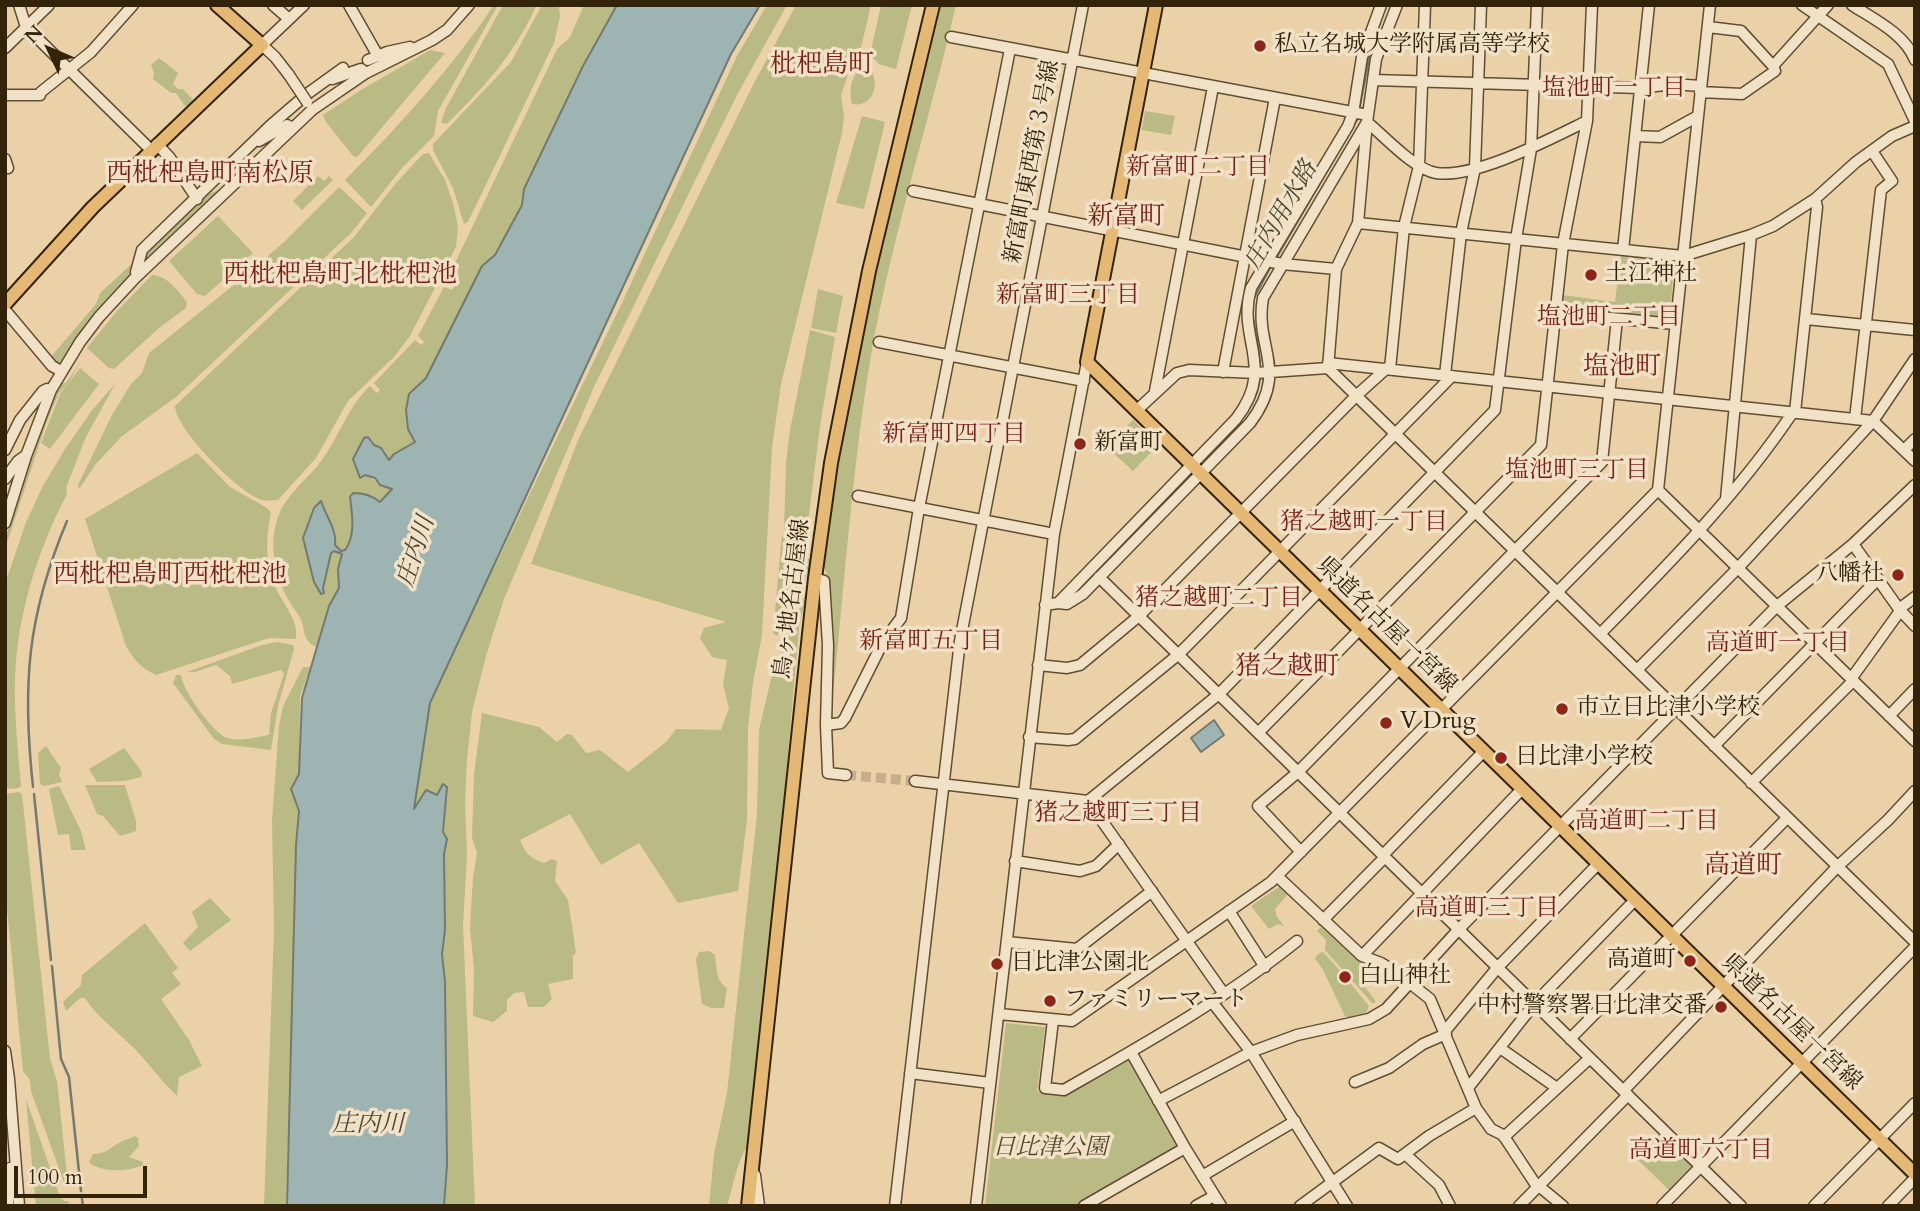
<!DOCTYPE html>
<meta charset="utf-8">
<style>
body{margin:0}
#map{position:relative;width:1920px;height:1211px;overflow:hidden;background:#ead1a8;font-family:Cardo,serif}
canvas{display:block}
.frame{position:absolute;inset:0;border:7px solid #33230b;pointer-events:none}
.north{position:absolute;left:14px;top:14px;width:70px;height:70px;-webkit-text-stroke:5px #f1e1c6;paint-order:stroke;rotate:314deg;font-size:19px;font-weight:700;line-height:28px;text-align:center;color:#33230b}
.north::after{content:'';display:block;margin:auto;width:24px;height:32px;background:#33230b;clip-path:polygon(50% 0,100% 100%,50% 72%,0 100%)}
.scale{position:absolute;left:14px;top:1166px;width:133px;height:32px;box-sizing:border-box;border:4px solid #33230b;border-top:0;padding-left:9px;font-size:21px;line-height:24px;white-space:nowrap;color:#33230b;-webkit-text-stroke:5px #f1e1c6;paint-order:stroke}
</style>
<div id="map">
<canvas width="1920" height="1211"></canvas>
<div class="frame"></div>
<div class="north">N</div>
<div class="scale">100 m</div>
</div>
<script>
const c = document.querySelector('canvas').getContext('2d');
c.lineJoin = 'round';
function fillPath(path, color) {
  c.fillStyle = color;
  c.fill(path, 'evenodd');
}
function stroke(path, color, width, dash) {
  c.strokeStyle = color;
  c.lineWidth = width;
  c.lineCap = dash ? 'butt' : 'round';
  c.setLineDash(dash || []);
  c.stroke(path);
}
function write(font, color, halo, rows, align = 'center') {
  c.font = font + ' Cardo,"Noto Serif JP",serif';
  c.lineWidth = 7;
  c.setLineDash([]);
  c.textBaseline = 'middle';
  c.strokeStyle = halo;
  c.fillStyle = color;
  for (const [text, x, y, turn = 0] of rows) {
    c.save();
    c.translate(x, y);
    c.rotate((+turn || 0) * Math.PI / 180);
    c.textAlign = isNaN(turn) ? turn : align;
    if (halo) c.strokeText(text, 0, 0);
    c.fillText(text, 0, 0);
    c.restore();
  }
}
fillPath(new Path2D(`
 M494,5H498L438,111L434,136L402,168L371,207L345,180C399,126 451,69 494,5Z
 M503,5H537C511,58 488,83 447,124L441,123L446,108Z
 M542,5L559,6L560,17L554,43L468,222L464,224L453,188L433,150V144L511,62Z
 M584,5H617L583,66L524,189L522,205L495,255L482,267L426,378L416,387L409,422L408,429L415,442L389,460L364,438L353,459L361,478L364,475C373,477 373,480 379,484C382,487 388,488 392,489L380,502L373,496L353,493L350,500L353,514L351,537L349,547L342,554L338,569L339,588L329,606L317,647C299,640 308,628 297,613C275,584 263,536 285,503C297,485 315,472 326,454C341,431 350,405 370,386L377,393L380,390L374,383L415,340L421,345L424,342L418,336L444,287L452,290L454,286L446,282L557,49L570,37Z
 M767,5H787L738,93L593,389L504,599L486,656L472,712L467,760L465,801L467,856L463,925L475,1206L445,1205L447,1165L445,982L442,954L445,930V854L447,839L444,832L447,787L437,795L426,790L414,811L431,692L483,579L494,568L619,309L737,56Z
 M796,5H871L861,48L849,71L841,95L844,117L842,133L781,384L772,448L762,635L753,682L748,728L747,820L738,891L678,903L639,843L601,865L570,814L520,840C525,853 530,858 544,863L552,859L557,861L555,881L568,900L576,952L573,956V979L548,984L552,999L544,1007H528L524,992L514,993L507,1000V1011L493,1022L473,1016L474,969L470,928L473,877L477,853L472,838L474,774L482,713L539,727L557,742L567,734L572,735L586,753L600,750L628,772L666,742L676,729L721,730L729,708L723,685L727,660L712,657L700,638L704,628L726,622L531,564L578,440L753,85Z
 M881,5H912L896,69L879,64L870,55Z
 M936,5H956C929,122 892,237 871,355C851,474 844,594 831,713L827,575L823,564C844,375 893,190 936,5Z
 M430,50L445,53L357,157L353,156L326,122L323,115L361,90Z
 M159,58L178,73L173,84L178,89H183L194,101L193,103L185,106L176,93H171L153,79L154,73L151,65Z
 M869,67C881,82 874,108 852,104C849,90 850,82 858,70Z
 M1145,111L1175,116L1171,135L1142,130Z
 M862,116L885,122L864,209L836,203Z
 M429,153L445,180L453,203L458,226L456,247L410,336L395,356L348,401L316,458L278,500C273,500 267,501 262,500C239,493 175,429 175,406L354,237L396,183L423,154Z
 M318,176L324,181L329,176L333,180L302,210L293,201Z
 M339,187L367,213L351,233L176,397L121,437L95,465L79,489L78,485L112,415L131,384L142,373L149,353L240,280L284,242Z
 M221,189L140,266L144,251L199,198Z
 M218,216L253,253L205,296L197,294L169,261Z
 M1621,255L1674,262L1670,317L1667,320L1565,310L1561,307L1562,295L1615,302Z
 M137,259L132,274L105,302L62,361L54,363L49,359L96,304L100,293Z
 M152,275C168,276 178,291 187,302L186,308L159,328L114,369L109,368L87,348L117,311Z
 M818,289L843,296L836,333L811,328Z
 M810,330L835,337L820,426L807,531L784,529L786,463L790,430Z
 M81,361L69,382L59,393L47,421L5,549V539L43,419L59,383H66Z
 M80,368L99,384L50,449L41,443L60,394Z
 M115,384L85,439L66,488L67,494C38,549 17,615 15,679C14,714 18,750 21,786L18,788L5,789V584L26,522L43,486L65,449L93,409Z
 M1133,420L1158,445L1133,471L1110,450L1113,440Z
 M197,453L230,487L267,508L271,513C266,536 265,561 274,584C281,602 299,619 296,639L269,638L156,675C141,668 134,660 126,646L85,519Z
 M782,534L795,559H811V565L777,636L773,633Z
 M808,588L799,628L781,833L748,1146C737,1160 733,1188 727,1206H709L714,1154L727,1093L757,814L759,730L771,679Z
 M277,642L293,645L294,649L278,706L271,750L222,744L214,739L173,683L176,675H181C183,691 210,729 225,737C236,743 257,737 269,735L271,713L284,674L281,670L232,684L230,676L216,665L195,672H187L262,645Z
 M303,667H310L300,697L299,774L291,789L298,811L286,1206H264L274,930L272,820L279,726L283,706Z
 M46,746L61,768L59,774L62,782L44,786L40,784L38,753Z
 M124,748L142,772L141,777L125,781L97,782L89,769Z
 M85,785H125L136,821V831L120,836L103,816L97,814Z
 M59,786L81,831L86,850H71L69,834L58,835L49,789Z
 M19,792L22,794L50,1059L57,1081L68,1184L66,1188L31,1091L30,1080L23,1071L5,888V794Z
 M1280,886L1288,894L1275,909L1277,917L1284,926L1278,924L1269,929L1251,906Z
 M210,898L231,920L190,951L183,943L198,927L192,912Z
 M145,923L178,968L172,973L181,984L161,999L189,1040L202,1066L179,1077L177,1096C162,1082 150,1065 136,1050C120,1034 96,1016 85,998H80L66,1011L63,1002L81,985L82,975Z
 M1323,925L1362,963L1364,986L1375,1000V1003H1372L1325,950L1326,940L1317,931Z
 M709,951L715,955C717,968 715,980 727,988L724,1008H711L702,1004L696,960L699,952Z
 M1323,952L1343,974L1340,982L1344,985L1350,983L1369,1006L1365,1015L1348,1018L1345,1016L1322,968L1315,959L1318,954Z
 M1006,1023L1045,1027L1037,1091L1065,1094L1128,1057L1178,1144L1177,1147L1077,1206H985Z
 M26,1099L60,1197L64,1201H68L70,1206H36Z
 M1659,1135H1662L1694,1165V1168L1671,1192L1636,1158Z
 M135,1136L138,1138L139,1146L129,1157L143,1162V1165C129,1172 101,1173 89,1162L93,1154C108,1153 108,1149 119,1143C123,1140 130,1139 135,1136Z`), '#baba85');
const water = new Path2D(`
 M617,5H760L731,54L430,703L414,809L426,790L437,795L443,784L447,787L443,832L447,839L444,854L445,930L442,954L445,982L447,1165L444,1206H287L296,845L299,811L291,789L299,774L302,698L329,606L339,588L338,569L342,554L334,551L331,553L323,588L324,593L321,594L314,582L303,538L314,508L321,501C326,516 337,530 335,545L341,551L345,550C356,536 352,513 350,497L353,493C364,493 372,495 380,502L392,489L380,485L375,478L365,475L360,478L353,459L364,438L368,437L374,445L381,448L389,460L394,454L415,442L408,429L406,410L409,394L426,378L482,266L495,255L522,205L524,189L583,66Z
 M1214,720L1224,735L1201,752L1191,738Z`);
fillPath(water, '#9db4b3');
stroke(water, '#737a70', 2);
stroke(new Path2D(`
 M1382,15L1387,5
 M1359,110L1371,47
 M1276,258L1359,116
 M1254,298L1272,264
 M1223,440C1267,394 1264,379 1253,319
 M1107,560L1190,475
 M33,787C22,685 27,616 67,521
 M34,794L51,960
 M52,966L61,1059L69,1077L81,1191
 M82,1199L83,1206`), '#737a70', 2.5);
stroke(new Path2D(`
 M846,775L915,781`), '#c5ae89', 10, [10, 5]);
const minor = new Path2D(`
 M19,5L26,27L151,150
 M273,5L289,19
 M349,5L378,56
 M1802,5L1888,64L1915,121
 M1852,5C1875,20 1905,34 1915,60
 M1708,27L1741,31L1773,66
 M951,37L1368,115
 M5,48L49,5
 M368,60L387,52L410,47L412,50
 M289,75L275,57L262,45L304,5
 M332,79L361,69L366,73
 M1373,80L1640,88L1672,84L1701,86
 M1700,92L1742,94L1775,71L1773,66L1828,5
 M5,95H40L41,92L91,52L133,5
 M1367,122C1384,136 1415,170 1436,173C1475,179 1552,138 1587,121L1592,5
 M1635,136L1660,137L1698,116
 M259,141L287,125L293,128
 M157,144L170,158L197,199
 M5,159L8,168
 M913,191L1282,264L1336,269
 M1358,223L1683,256L1751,235L1773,226L1815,199L1856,162L1892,136L1915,126
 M1623,250L1649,5
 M138,275L136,272L142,250L145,247L271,125L307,94L343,68
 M5,310L52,366L61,371
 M1557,313L1675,324
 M1806,319L1915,330
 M879,342L1084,381
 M1328,363L1873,421L1915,461
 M1328,368L1336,269L1358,223L1367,122L1376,59L1397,5
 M1390,369L1404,227L1419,166L1425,5
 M1223,372L1275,98
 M1445,375L1461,233L1475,168L1481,5
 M1155,391L1213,87
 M1136,411L1177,373L1189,370L1256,373L1328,368L1915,942
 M1795,412L1817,207L1815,199
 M1855,419L1881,190L1892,181L1872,151
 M5,450L20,420L43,391L47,389L51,390
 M1904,450L1915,439
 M5,479L18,461L25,456
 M1658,490L1915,741
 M858,496L1054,534
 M1726,499L1751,235
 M5,523L26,456L51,390L80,342L99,317L135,278L312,110L366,73L432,40L447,30L469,5
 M1853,544L1899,609L1915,626
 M1099,577L1741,1206
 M815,578L824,581L828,645L826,725L828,773L846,775
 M1058,603L1067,604L1083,594L1250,423C1290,370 1254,348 1263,298L1367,122
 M1045,605L1058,603L1236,419C1277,366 1236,340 1251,288L1348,126L1353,113L1362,57L1381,5
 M1899,609L1915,597
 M1600,634C1669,564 1738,494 1793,412
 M1038,665L1067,668L1080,665L1139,616L1357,395L1387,368
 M1637,670L1738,568L1873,421L1915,359
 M1851,679L1900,611
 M1889,716L1915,689
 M826,725L841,723L845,718L883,642L901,618L919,508L1010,49
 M1258,733L1541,445L1563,244L1587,121
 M1029,737L1068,740L1075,739L1179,654L1452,376
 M1714,746L1878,579
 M915,781L1088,801L1219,694L1495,410L1516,239L1531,149L1537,5
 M1751,783L1853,681
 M1522,789L1362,956L1381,963L1396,972L1430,999L1476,1108L1491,1129L1503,1135L1538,1188
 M1088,801L1224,994
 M1301,852L1258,806L1298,772L1602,462L1617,319
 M1383,855L1484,751
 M1015,861L1080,871L1096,866L1119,844
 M1277,876L1362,956
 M1229,911L1265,967
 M1323,920L1385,857
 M1007,942L1077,949L1152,891
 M1213,1003L1251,1052L1347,1206
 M999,1014L1072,1021L1271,882L1658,490L1710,5
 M1053,1020L1045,1088L1064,1090C1144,1044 1225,999 1297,941
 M1445,1031L1498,967L1598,864
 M1570,1039L1787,818
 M1500,1048L1557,1088
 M5,1051L9,1079L19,1206
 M1131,1052L1185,1148L1221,1206
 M910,1073L990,1083
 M1355,1082L1389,1068L1423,1044L1446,1034
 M1468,1088L1535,1003L1635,900
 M1624,1090L1837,867L1888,820L1915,791
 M1158,1101L1251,1052L1297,1035L1369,1019L1386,1009L1459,929L1777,606L1853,544L1915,485
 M1504,1137L1590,1058
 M1405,1154L1439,1185L1450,1206
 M755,1175L759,1206
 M1202,1176L1295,1121
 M1540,1187L1563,1206
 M8,1206L9,1173L10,1168L15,1167
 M895,1206L960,641L1083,5
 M976,1206L1054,534L1087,362
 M1084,1206L1185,1148
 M1196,1206L1214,1196
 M1300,1206L1379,1148L1398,1159L1429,1136L1476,1108
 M1519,1206L1628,1095
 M1662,1206L1915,947
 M1814,1206L1915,1103
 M1888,1206L1915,1178`);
const major = new Path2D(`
 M1156,5L1087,362L1915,1174
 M5,304L93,207L262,45L217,5
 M748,1206L815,578L831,463L869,271L933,5`);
stroke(minor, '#614e32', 13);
stroke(major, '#33230b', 16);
stroke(minor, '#f1e1c6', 10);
stroke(major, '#e5b874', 12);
const minorBridge = new Path2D(`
 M289,75L307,102`);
stroke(minorBridge, '#614e32', 13, []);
stroke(minorBridge, '#f1e1c6', 10);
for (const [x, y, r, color] of [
 [1260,46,7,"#8f2418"],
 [1591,275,7,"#8f2418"],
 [1080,444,7,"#8f2418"],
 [1898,575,7,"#8f2418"],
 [1562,709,7,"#8f2418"],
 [1386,723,7,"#8f2418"],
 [1501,758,7,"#8f2418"],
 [1690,961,7,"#8f2418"],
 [997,964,7,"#8f2418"],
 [1345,977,7,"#8f2418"],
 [1050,1001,7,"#8f2418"],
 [1721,1007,7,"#8f2418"]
]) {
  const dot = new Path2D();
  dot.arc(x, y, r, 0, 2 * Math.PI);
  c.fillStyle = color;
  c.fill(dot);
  stroke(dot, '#f1e1c6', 2.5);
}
write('23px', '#33230b', '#f1e1c6', [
 ["私立名城大学附属高等学校",1274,46],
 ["土江神社",1605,275],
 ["新富町",1094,444],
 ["八幡社",1884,575,"right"],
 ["市立日比津小学校",1576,709],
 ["V Drug",1400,723],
 ["日比津小学校",1515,758],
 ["高道町",1676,961,"right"],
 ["日比津公園北",1011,964],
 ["白山神社",1359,977],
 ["ファミリーマート",1064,1001],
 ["中村警察署日比津交番",1707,1007,"right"]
], 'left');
write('23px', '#33230b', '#f1e1c6', [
 ["新富町東西第３号線",1033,162,-79],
 ["鳥ヶ地名古屋線",793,599,-83],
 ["県道名古屋一宮線",1386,626,44],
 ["県道名古屋一宮線",1791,1023,44]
]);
write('italic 23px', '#55492a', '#f1e1c6', [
 ["日比津公園",1050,1149]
]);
write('24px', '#7a1f14', '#f1e1c6', [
 ["塩池町一丁目",1614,89],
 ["新富町二丁目",1198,168],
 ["新富町三丁目",1068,296],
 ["塩池町二丁目",1609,318],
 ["新富町四丁目",954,435],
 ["塩池町三丁目",1577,471],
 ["猪之越町一丁目",1364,523],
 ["猪之越町二丁目",1219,599],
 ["新富町五丁目",931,642],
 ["高道町一丁目",1778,644],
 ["猪之越町三丁目",1118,814],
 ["高道町二丁目",1647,822],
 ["高道町三丁目",1487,909],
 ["高道町六丁目",1701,1151]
]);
write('italic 24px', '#4e4735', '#f1e1c6', [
 ["庄内用水路",1282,216,-60],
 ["庄内川",417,552,-72],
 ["庄内川",368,1125]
]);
write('26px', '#7a1f14', '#f1e1c6', [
 ["枇杷島町",822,66],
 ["西枇杷島町南松原",210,175],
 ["新富町",1126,218],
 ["西枇杷島町北枇杷池",340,276],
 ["塩池町",1622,368],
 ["西枇杷島町西枇杷池",170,576],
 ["猪之越町",1287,668],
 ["高道町",1743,867]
]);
</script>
